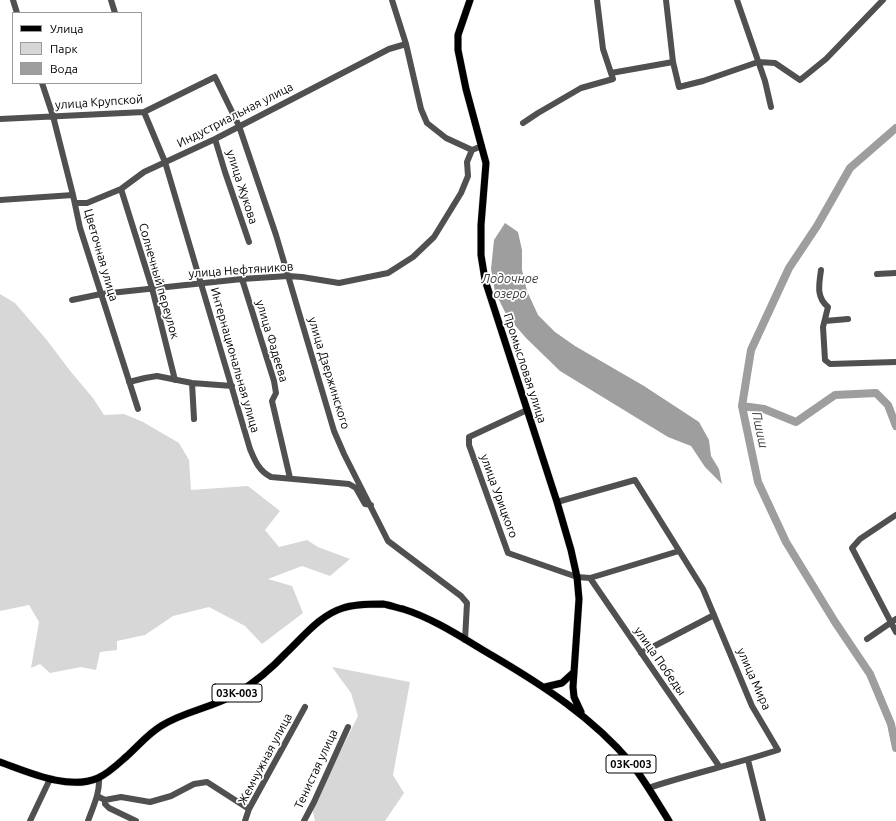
<!DOCTYPE html>
<meta charset="utf-8">
<style>
body{margin:0}
#map{position:relative;width:896px;height:821px;overflow:hidden;background:#fff;font-family:Ubuntu,sans-serif}
canvas{display:block}
.legend{position:absolute;left:12px;top:12px;width:130px;height:72px;box-sizing:border-box;background:#fff;border:1px solid #999;margin:0;padding:5px 7px;list-style:none;font-size:12px;color:#000}
.legend li{display:flex;align-items:center;gap:8px;height:20px}
.legend b{width:20px;border:1px solid #999}
</style>
<div id="map">
<canvas width="896" height="821"></canvas>
<ul class="legend">
<li><b style="height:5px;background:#000"></b>Улица</li>
<li><b style="height:11px;background:#d7d7d7"></b>Парк</li>
<li><b style="height:11px;background:#9e9e9e"></b>Вода</li>
</ul>
</div>
<script>
const c = document.querySelector('canvas').getContext('2d');
c.lineJoin = 'round';
function fillPath(path, color) {
  c.fillStyle = color;
  c.fill(path, 'evenodd');
}
function stroke(path, color, width, dash) {
  c.strokeStyle = color;
  c.lineWidth = width;
  c.lineCap = dash ? 'butt' : 'round';
  c.setLineDash(dash || []);
  c.stroke(path);
}
function write(font, color, halo, rows, align = 'center') {
  c.font = font + ' Ubuntu,sans-serif';
  c.lineWidth = 3.5;
  c.setLineDash([]);
  c.textBaseline = 'middle';
  c.strokeStyle = halo;
  c.fillStyle = color;
  for (const [text, x, y, turn = 0] of rows) {
    c.save();
    c.translate(x, y);
    c.rotate((+turn || 0) * Math.PI / 180);
    c.textAlign = isNaN(turn) ? turn : align;
    if (halo) c.strokeText(text, 0, 0);
    c.fillText(text, 0, 0);
    c.restore();
  }
}
fillPath(new Path2D(`
 M0,294L15,303L46,339L71,372L93,398L104,415L124,414L143,422L179,443L189,460L191,490L248,486L280,511L265,530L279,547L307,540L318,547L350,559L330,576L302,566L268,579L292,586L303,613L262,644L245,626L209,607L173,616L145,635L117,641V650L100,652L96,670L81,667L50,673L40,664L31,668L39,622L29,605L0,611Z
 M332,667L410,682L393,775L404,793L385,821H315L312,808L358,716L351,693Z`), '#d7d7d7');
fillPath(new Path2D(`
 M505,223L518,232L522,250V270L527,291L538,315L555,332L575,346L644,386L699,422L709,440L711,456L719,469L722,484L705,467L691,446L668,437L560,371L526,338L507,316L495,292L491,269L494,240Z`), '#9e9e9e');
stroke(new Path2D(`
 M896,128L850,168L817,226L789,268L751,350L742,406L758,482L786,542L835,622L870,674L891,724L896,748
 M742,406L764,409L796,422L835,395L876,393L888,405L896,426`), '#9e9e9e', 8);
const major = new Path2D(`
 M470,0L458,35V50L466,89L486,163L481,225V255L485,280L557,502L571,550L577,577L579,599L573,687L574,697L581,712
 M545,687L562,683L574,672
 M0,762C28,772 69,791 98,778C109,773 119,763 127,756C139,745 148,734 161,726C184,711 212,708 236,694C254,683 271,669 286,653C303,637 320,615 343,608C354,604 372,604 383,604C390,605 397,608 403,609C435,619 464,639 493,656C544,686 593,718 631,763C645,781 657,802 669,821`);
stroke(major, '#dbdbdb', 8);
stroke(new Path2D(`
 M13,0L17,13
 M111,0L115,13
 M392,0L406,44L421,109L427,123L446,138L472,150
 M666,0L673,62L679,87L703,81L758,62L775,63L800,80L826,59L883,0
 M737,0L765,81L771,107
 M611,73L673,62
 M42,83L53,116L73,195L80,228L138,409
 M144,112L165,162L250,449C255,461 259,471 271,477L349,484L356,488L365,504L371,505
 M0,119L144,112L215,77L239,126L276,235L334,431L344,454L388,541L461,596L467,603L465,640
 M523,123L538,113L581,88L613,79L603,49L597,0
 M215,139L225,172L249,242
 M121,189L152,288L175,380
 M0,200L73,195
 M75,203H87L121,189L144,172L215,139L389,49L406,44
 M821,270C819,285 816,297 828,307L823,327L825,360L830,364L896,362
 M877,274L896,273
 M242,279L274,381L276,393L272,401L290,478
 M72,300L101,294L242,279L288,276L302,277L339,283L388,273L413,257L434,237L461,193L468,176L467,162L472,150L482,146
 M825,321L848,319
 M129,382L145,378L157,376L192,383L232,386
 M192,383L194,419
 M527,410L469,437V445L508,553L577,577L590,578L719,766
 M557,502L635,480L703,589L752,706L778,750C735,764 691,774 648,788
 M896,515L860,539L852,548L896,632
 M590,578L679,551
 M867,639L896,619
 M641,653L714,615
 M748,760L763,821
 M97,796L105,800L121,797L150,802L171,796L194,784L207,782L249,809
 M105,800V804L109,808L136,821
 M30,821L50,779
 M88,821C93,807 100,793 99,778
 M245,821L249,809L305,707
 M304,821L314,802L348,727`), '#505050', 6);
stroke(major, '#000', 7);
for (const [x, y, w] of [
 [237,693,50],
 [631,764,50]
]) {
  const box = new Path2D();
  box.roundRect(x - w / 2, y - 9, w, 18, 3);
  c.fillStyle = '#fff';
  c.fill(box);
  stroke(box, '#000', 1);
}
write('bold 11px', '#000', null, [
 ["03К-003",237,693],
 ["03К-003",631,764]
]);
write('12px', '#000', '#fff', [
 ["улица Крупской",99,102,-4],
 ["Индустриальная улица",235,115,-27],
 ["улица Жукова",242,187,72],
 ["Цветочная улица",101,255,74],
 ["улица Нефтяников",241,270,-4],
 ["Солнечный переулок",159,281,74],
 ["улица Фадеева",272,341,73],
 ["Интернациональная улица",235,360,74],
 ["Промысловая улица",525,368,72],
 ["улица Дзержинского",329,373,73],
 ["улица Урицкого",499,496,70],
 ["улица Победы",660,661,55],
 ["улица Мира",754,679,66],
 ["Жемчужная улица",265,759,-62],
 ["Тенистая улица",316,769,-65]
]);
write('italic 13px', '#3f3f3f', '#fff', [
 ["Лодочное",510,279],
 ["озеро",510,294],
 ["Пшиш",760,430,78]
]);
</script>
